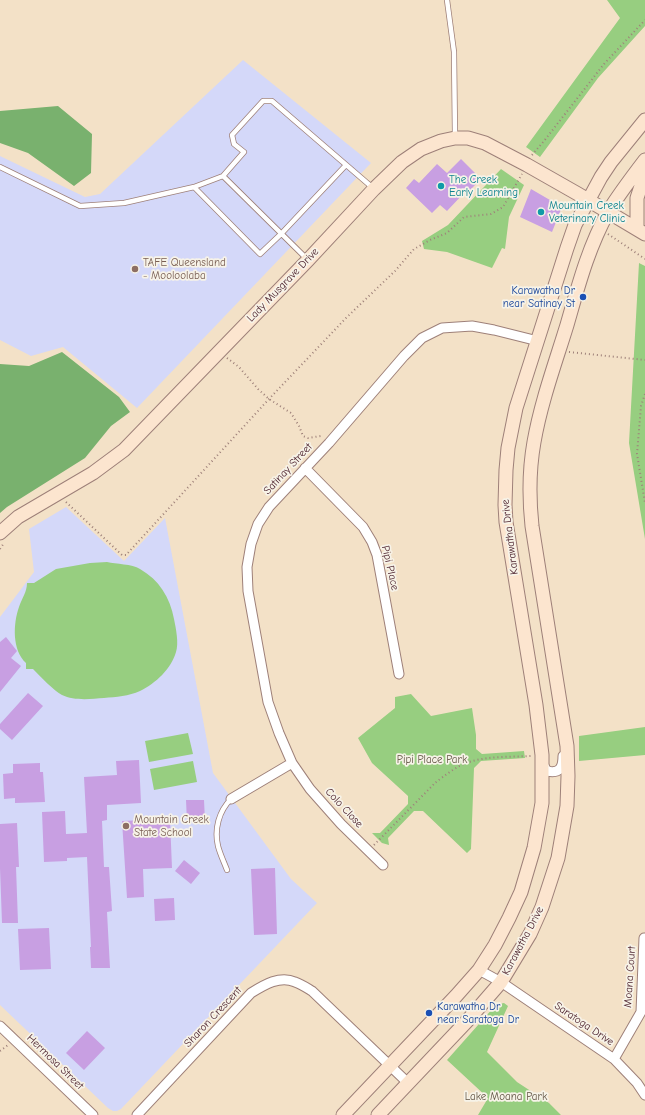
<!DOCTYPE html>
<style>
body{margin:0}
canvas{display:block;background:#f3e1c7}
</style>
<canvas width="645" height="1115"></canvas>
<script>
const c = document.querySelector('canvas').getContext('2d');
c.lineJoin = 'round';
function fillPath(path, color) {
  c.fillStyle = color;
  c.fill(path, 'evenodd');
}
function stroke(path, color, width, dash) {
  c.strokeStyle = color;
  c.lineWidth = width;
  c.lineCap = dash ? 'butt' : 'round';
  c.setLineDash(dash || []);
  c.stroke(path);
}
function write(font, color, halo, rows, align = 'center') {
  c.font = font + ' "Comic Neue",sans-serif';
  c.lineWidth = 3.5;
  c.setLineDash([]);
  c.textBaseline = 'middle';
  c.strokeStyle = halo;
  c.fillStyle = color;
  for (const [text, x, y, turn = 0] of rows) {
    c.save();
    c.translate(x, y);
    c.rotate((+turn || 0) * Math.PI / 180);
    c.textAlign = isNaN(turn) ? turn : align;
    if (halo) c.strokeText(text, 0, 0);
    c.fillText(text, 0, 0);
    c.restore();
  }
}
fillPath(new Path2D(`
 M243,60L371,163L137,408L63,347L31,356L0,340V156L85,197L100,194Z
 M66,507L124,561L165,518L213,773L291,879L317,903L121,1109L117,1111H113L108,1108L0,1005V617L34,572L29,529Z`), '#d4d8f9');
fillPath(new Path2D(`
 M607,0H645V26L598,78L540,157L526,147L620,18Z
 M501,169L524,185L509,217L505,249L502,248L492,268L447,252L424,249L422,241L448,225Z
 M639,263L645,266V539L629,443Z
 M107,562C116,564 132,564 140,569C159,580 170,597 174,619C176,629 179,643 176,652C171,669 156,683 140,691C129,696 116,697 104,698C91,699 74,701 62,695C54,691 40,676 33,669H26V663C12,650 13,624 19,607C22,598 27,592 27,583H34L56,569L90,563Z
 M411,694L431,716L472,708L476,735V749L482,754L524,751L525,758L481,761L474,768L471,849L467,853L423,811H414L388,838L389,845L382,843L372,833H380L408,804V796L372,763L358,738L395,708V697Z
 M645,727V755L579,761V736Z
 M188,733L193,754L149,762L145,741Z
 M193,761L197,782L154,790L150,769Z
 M504,1003L508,1006L487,1052L517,1082L549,1103L561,1115H478L488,1098L447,1060L494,1007L499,1004Z`), '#97ce80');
fillPath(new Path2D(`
 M58,106L92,134L91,173L74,186L28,153L0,143V111Z
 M62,352L119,397L130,412L111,426L85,458L7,507L0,513V364L29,366Z`), '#79b16e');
fillPath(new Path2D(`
 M461,159L481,179L466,194L464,193L447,211L440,205L432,213L406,188L414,179L419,183L437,164L447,173Z
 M531,189L562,207L552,232L520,217Z
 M6,637L17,651L11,658L21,666L0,692V642Z
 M28,693L43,706L12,740L0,729V724Z
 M139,760L141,803L107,805V820L102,821L104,867H109L112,911L107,912L110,968H91L90,947H91L87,857L67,858V861L44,862L42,812L65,811L66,834L87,833L84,777L117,775L116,761Z
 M40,763V772H43L45,802L15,803V798L4,799L3,774L13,773V764Z
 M186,800H204L205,821L187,822Z
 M145,820H170L172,868L143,869L144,897L127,898L122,821Z
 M17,823L19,867H16L18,923H2L0,868V824Z
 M184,860L200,873L191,884L175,871Z
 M275,868L277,934L254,935L251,869Z
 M174,898L175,920L155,921L154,899Z
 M49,928L51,969L20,970L18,929Z
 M87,1031L105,1048L84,1070L66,1053Z`), '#c89fe2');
const lane = new Path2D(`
 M447,0L454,52L455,136
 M346,165L281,234L260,254L194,187L223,176L244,152L234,144L232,135L263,101H272L373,188
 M0,167L80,206L124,203L194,187
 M223,176L307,259
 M227,870C224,862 220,854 218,846C214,829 219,811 231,799`);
const street = new Path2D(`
 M305,468L363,527L372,542L377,555L399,674
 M542,763L547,771C560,774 563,767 563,756
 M231,799L292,763
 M383,865L341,824L310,789L292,763L279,733L268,702L248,591L247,567L251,544L258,524L269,507L329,443L404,356L422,338L442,328L472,326L494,330L538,341
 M479,970L501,982L614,1059L637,1083L645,1095
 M0,1026L93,1115
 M614,1059L641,1012L644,938
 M137,1115L251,993C264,985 280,975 295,982C301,984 307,988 312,991L408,1083`);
const secondary = new Path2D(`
 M637,229V198L642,183L640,168
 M0,533L18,517L93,473L124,450L308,260L374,189L402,162L421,149L441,141L455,138H468L485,143L527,165L578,194L645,234
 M343,1115L456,996L479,970L495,945L509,918L521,892L534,848L542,803V755L536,705L506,522L505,505L506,470L508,448L516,408L567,248L575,225L601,177L611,162L645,120
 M378,1115L468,1020L501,982L530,934L542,907L558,858L567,806L568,776L567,746L532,526C529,498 529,470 534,442C541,402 555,364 567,325C578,287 588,248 608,212C619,194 632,177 645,160`);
stroke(lane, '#9e8079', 6);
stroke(street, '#9e8079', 11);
stroke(secondary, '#9e8079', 15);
stroke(new Path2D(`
 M532,155L544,141L604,64L645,20
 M608,234L645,259
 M569,352L645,360
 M227,358L239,367L258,389L269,399L291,413L299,426L303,436L308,438L321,436L323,437
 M645,394L641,406L637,454L645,503
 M66,502L122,555H126L269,399L346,318L395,271L414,249L430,240L447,233L464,217L491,214L503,207L522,174
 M0,549L4,543
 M374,845L435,783C444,776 458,765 469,762C488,756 511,757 531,756
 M0,1051L8,1045`), '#9e8079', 2, [1, 3]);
stroke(lane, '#fff', 4.5);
stroke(street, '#fff', 9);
stroke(secondary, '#fce5cf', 13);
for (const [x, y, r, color] of [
 [441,186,4,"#0f9aa8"],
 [541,212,4,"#0f9aa8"],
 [135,269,4,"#8d6e63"],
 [583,297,4,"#1a4fb4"],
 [126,826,4,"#8d6e63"],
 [429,1013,4,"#1a4fb4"]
]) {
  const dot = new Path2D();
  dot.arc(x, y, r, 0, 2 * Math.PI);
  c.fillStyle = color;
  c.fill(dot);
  stroke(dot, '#f7f3e8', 1.5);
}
write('11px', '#0d838f', '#f7f3e8', [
 ["The Creek",449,180],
 ["Early Learning",449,193],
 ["Mountain Creek",549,206],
 ["Veterinary Clinic",549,219]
], 'left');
write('11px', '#785e54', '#f7f3e8', [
 ["TAFE Queensland",143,263],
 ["- Mooloolaba",143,276],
 ["Mountain Creek",134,820],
 ["State School",134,833]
], 'left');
write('11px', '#4a1f2b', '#f7f3e8', [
 ["Lady Musgrave Drive",283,285,-46],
 ["Satinay Street",288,469,-47],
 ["Karawatha Drive",510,537,-97],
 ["Pipi Place",390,568,77],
 ["Colo Close",344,808,47],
 ["Karawatha Drive",523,941,-62],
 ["Moana Court",630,977,-86],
 ["Sharon Crescent",213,1017,-47],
 ["Saratoga Drive",584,1024,34],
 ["Hermosa Street",55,1062,44]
]);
write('11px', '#164399', '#f7f3e8', [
 ["Karawatha Dr",575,291],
 ["near Satinay St",575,304],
 ["Karawatha Dr",437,1007,"left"],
 ["near Saratoga Dr",437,1020,"left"]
], 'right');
write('11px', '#615444', '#f7f3e8', [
 ["Pipi Place Park",432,760],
 ["Lake Moana Park",506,1097]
]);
</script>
